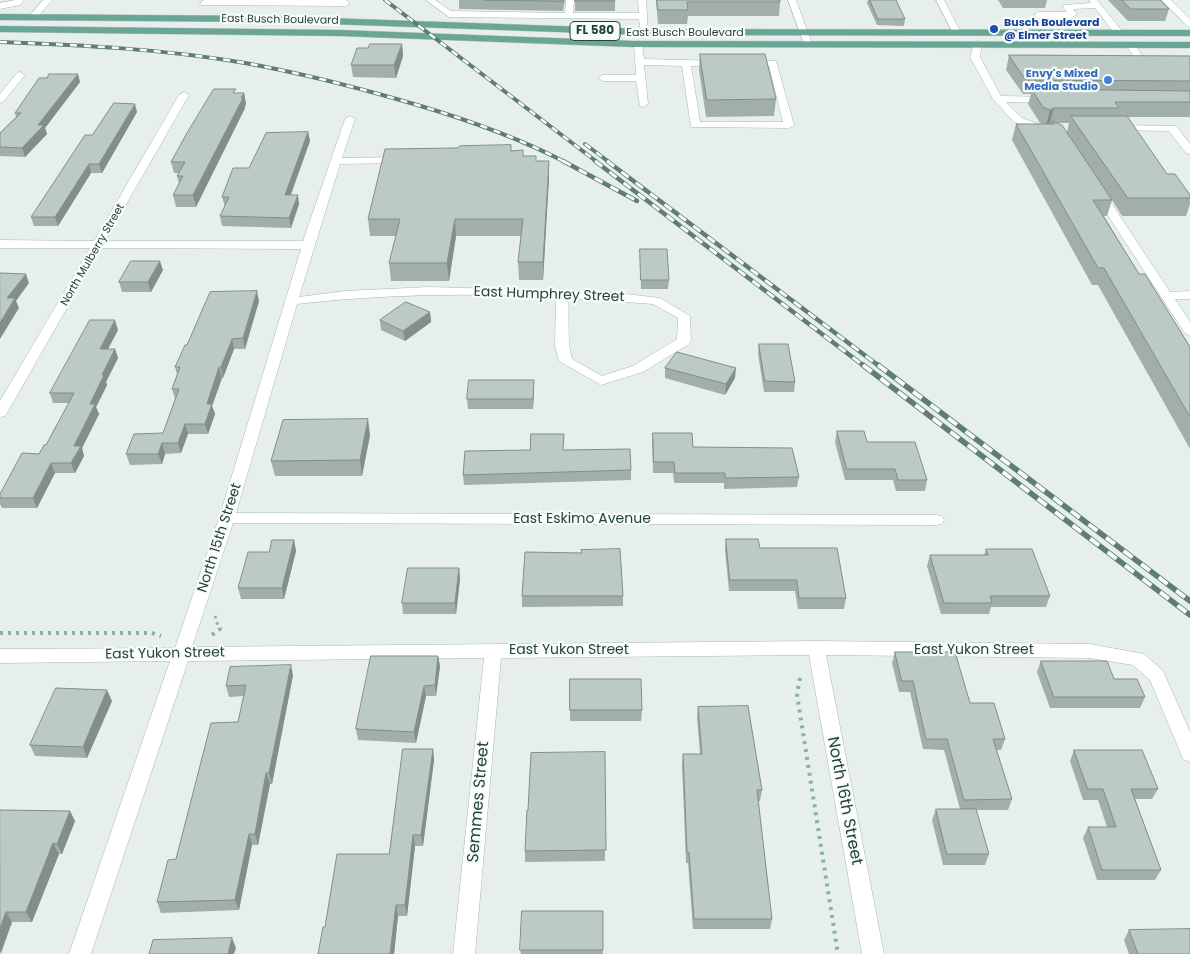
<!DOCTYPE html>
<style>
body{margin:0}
canvas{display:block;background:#e6efeb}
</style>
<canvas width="1190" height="954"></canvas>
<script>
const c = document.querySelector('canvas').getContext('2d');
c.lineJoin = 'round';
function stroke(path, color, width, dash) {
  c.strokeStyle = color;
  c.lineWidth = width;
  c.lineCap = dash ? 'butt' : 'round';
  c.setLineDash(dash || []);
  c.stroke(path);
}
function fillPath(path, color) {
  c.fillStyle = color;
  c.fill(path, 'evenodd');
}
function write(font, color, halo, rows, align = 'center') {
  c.font = font + ' Poppins,sans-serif';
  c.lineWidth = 4.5;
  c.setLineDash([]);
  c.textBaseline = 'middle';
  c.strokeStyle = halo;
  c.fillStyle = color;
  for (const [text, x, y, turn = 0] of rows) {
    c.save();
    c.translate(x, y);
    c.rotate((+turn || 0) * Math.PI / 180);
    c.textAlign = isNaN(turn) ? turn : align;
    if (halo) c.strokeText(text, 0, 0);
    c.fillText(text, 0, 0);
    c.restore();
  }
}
const minor = new Path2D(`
 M15,0H24L20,5L0,9V3Z
 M43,0H52L36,19H30V15Z
 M204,0H346L350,3L346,6L201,5L200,3Z
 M426,0H435L451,11L565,13L566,0H574L573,13H639L638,0H646L648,32L647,34H641L639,19L449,17Z
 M788,0H796L812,44L811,46L808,47L804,44Z
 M936,0H944L961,33L960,35H954Z
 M1089,0H1097L1122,31V35H1116L1095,8L1073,9L1077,14L1071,18H1038L1034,15L1038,12H1067L1063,7L1064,5L1091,3Z
 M1162,0H1171L1190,19V27L1187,26Z
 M638,41L642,44L644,59L722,61V65L719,66H691L700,122H783L769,66H747L742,63L747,60L776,61L794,125L789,128L691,127L682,66L644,65L648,104L643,107L640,106L636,81H603L598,78L603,75H636L634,44Z
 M978,41L982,44L980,57L1001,96L1053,97V101L1050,102H1006L1022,118L1052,129V133H1044L1014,122L993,99L970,57L974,44Z
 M1130,42L1133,43L1145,59L1143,61L1122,63V59L1134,57L1126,45Z
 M20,72L25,75L3,102L0,103V94L17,73Z
 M184,92L189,95L105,241H303L345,119L350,116L355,119L342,158L402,157L407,160L402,163L340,164L299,297L345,291L429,287L609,292L660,298L690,316L691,341L689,344L643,372L601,385L559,361L555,346L556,297C469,293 383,294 297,304L236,513L936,515L942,516L944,520L942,524L936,525L233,523L192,647L816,641L1090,644L1144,654L1163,671L1190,732V762L1183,759L1181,754L1150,680L1133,665L1090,658L826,655L884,954H862L809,655L501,658L475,954H453L484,658L188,661L91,954H69L170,661L0,663V649L175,648L219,518L301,249L101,248L7,413L5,416L0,417V401L90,248H0V240L94,241L179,95ZM568,298L653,304L678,318L677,339L633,366L602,376L572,359L569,346Z
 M1115,125L1176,126L1190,144V154L1186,153L1169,131L1111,130V126Z
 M1098,188L1102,189L1170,292L1190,291V299H1175L1190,322V336L1184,332L1092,191Z`);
const major = new Path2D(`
 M0,14L270,16L644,29L1190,30V36L644,35L270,22L0,20Z
 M0,26L340,30L633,41L1190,42V48L633,47L340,36L0,32Z`);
stroke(minor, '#a8b8b2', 1);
stroke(major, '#c2cac8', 1);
stroke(new Path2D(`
 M215,616L218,626`), '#86b3a5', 3, [2.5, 4]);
stroke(new Path2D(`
 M0,633H152L161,636
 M212,635L220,629L217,624
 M800,678L797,695L838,954`), '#86b3a5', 4, [3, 5]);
fillPath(minor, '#fff');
fillPath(major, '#6aa596');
const railFar2 = new Path2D(`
 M385,0L597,162
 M0,42C81,45 164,49 245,63C301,73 359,88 414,104C465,119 517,137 565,162
 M585,144L609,162`);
const railFar1 = new Path2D(`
 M563,161L637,201
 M595,161L864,366
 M607,161L879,366`);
const rail = new Path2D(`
 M863,365L1190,615
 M878,365L1190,601`);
stroke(railFar2, '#5f7d75', 4);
stroke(railFar1, '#5f7d75', 4.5);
stroke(rail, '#5f7d75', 5.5);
stroke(railFar2, '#f7fbf9', 2.5, [7]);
stroke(railFar1, '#f7fbf9', 3, [9]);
stroke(rail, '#f7fbf9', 4, [11]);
fillPath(new Path2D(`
 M459,0H565L563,11L459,9Z
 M575,0H615V11H575Z
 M656,0H780V2L779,16H688L687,24H658Z
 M868,0H896L905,19L904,26L877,25L867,3Z
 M998,0H1047L1045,8H1003Z
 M1108,0H1160L1169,9L1165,21H1128Z
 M402,44L403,56L396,78L353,77L351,65L368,48Z
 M700,54L776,99L774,116L706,117L699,70Z
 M1009,55L1190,56V117H1127L1167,174L1190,195V204L1186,216H1122L1112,200L1107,216H1104L1139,274L1190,347V449L1098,285H1092L1012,140L1016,124H1044L1040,123L1028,104L1031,94H1023L1006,70ZM1057,123H1069L1067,132Z
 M47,78L80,82L45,128L47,134L25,157L0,156V133L16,117L15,113Z
 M236,93H244L246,104L245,106V108L196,207H176L173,195L179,184L177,176L179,173H174L171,162Z
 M137,112L102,173H91L58,226H34L31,217L92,135Z
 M308,132L310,141L291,195L299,204L291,228L222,226L220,216L225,207L222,197Z
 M511,151L536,161L549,177L543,280H519L518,262L521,236H456L449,281H391L389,263L396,236H370L368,219Z
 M640,249L669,280L668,289H641Z
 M163,270L151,292H122L119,282Z
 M259,301L245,349H234L223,378H222L212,406L215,414L208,434H188L181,453L165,454L162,464L130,465L126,454L163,433L175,399L172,389L177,374L175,367L187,345Z
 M430,312L431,322L405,341L381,330L380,320Z
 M118,330L108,349H115L118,358L106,382L107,385L96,407L99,414L82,448L84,456L75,473H55L37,508H2L0,504V494L39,454L46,445L69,403H53L50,393Z
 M759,344L795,382L794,392H764L758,354Z
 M665,368L735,378L725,395L665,378Z
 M534,390L533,409H468L467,399Z
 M837,431L867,442L927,480L925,491H896L893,480H845L835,442Z
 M653,433L693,447L799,477L797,487L724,489V483H674L673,473H653L652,443Z
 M370,435L362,476H275L271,461Z
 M564,450L631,470V480L464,485L463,475Z
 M726,539L760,548L846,598L844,609H798L795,591H729L725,550Z
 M294,540L296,551L284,599H241L238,588L269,552Z
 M986,549L1050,596L1046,607H991L989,614H941L927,566L930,555H984Z
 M459,568L460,579L456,614H403L402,603Z
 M522,596H623V606L522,607Z
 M895,652L970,703L1005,739L1001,750H996L1012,799L1008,810H976L989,854L985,865H943L932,820L936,809H960L944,750L923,749L910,692H899L892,663Z
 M438,656L440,666L436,696H426L416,743L358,740L356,729Z
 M1041,661L1114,679L1145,697L1140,708H1050L1037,672Z
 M293,675L272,784H270L258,845H252L239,910L161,913L157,902L238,722L244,696L229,697L226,686Z
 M112,701L87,758L35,756L30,745Z
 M698,707L762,790L760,801H758L772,919L770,929H693L688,863H686L682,765L683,754H700L697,717Z
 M570,710H642L641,721H570Z
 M433,749L434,760L423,846H415L407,916H398L394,954H318L325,927L389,854Z
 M1074,750L1158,789L1152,799H1135L1161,870L1155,880H1097L1083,838L1088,827H1107L1098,800H1083L1070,761Z
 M605,752V861L525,862V851L528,810Z
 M0,810L70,811L75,821L62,854H59L32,922H12L1,954Z
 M603,911V954H521L520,950Z
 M1129,930L1190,954H1129L1124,940Z`), '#a1aea9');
fillPath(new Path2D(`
 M402,44L403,56L396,78L394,65Z
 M78,74L80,82L45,128L47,134L25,157L22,148L38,125Z
 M244,93L246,104L245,106V108L196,207L193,195Z
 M135,104L137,112L102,173L99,164Z
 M1054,108L1050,123L1046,125L1050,110Z
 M308,132L310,141L287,204L285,195Z
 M549,161V177L543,280V262Z
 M89,164L91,173L58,226L55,217Z
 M298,195L299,204L291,228L289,218Z
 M455,219L456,236L449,281L447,263Z
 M160,261L163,270L151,292L148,282Z
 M26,274L29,283L16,301L19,308L0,339V323L7,298Z
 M257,291L259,301L245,349L243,338Z
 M430,312L431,322L405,341L403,331Z
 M115,320L118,330L103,358L100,349Z
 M232,339L234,349L223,378L221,367Z
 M115,349L118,358L106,382L107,385L96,407L99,414L82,448L84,456L75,473L71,463L74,446L102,375Z
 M219,367L222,378L212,406L215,414L208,434L205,424L207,404Z
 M736,368L735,378L725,395L726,384Z
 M534,380V390L533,409V399Z
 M368,419L370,435L362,476L360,460Z
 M185,424L188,434L181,453L178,443Z
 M162,443L165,454L162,464L158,454Z
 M51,463L55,473L37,508L33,498Z
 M294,540L296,551L284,599L282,588Z
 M459,568L460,579L456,614L455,603Z
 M438,656L440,666L436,696L435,685Z
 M291,665L293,675L272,784L269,773Z
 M424,686L426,696L416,743L414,732Z
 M107,690L112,701L87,758L83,747Z
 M433,749L434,760L423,846L421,835Z
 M266,773L270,784L258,845L255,834Z
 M70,811L75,821L62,854L57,844Z
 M249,834L252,845L239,910L235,900Z
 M413,835L415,846L407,916L405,905Z
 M53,843L59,854L32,922L26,912Z
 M396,905L398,916L394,954H390Z
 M6,912L12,922L0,954V928Z
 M232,938L236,948L234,954H228Z`), '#838d89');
const building = new Path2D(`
 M484,0H563V1Z
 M575,0H615V1H575Z
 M657,0H780V2H687L688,10H658Z
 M870,0H896L905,19H878Z
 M1122,0H1160L1169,9H1131Z
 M370,44H402L394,65H351L357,48H368Z
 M700,54H765L776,99L707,100Z
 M1009,55L1190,56V81L1026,80Z
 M49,74H78L38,125H44L22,148L0,147V133L21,113H15L39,78H47Z
 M214,89H236L233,93H244L241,98H243L193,195H173L183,176H177L185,162H171L187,133Z
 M1032,89L1190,91V102H1115L1119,108H1054L1050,110L1043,107Z
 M114,103L135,104L99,164H89L55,217H31L85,135H92Z
 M1071,116H1127L1167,174H1175L1190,195V198H1128Z
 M1052,121L1062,125L1112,200H1093L1139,274H1145L1190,347V417L1104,268H1098L1016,124H1054Z
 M308,132L285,195H298L289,218L220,216L229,197H222L233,168H249L266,133Z
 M511,145V151L523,150V156H536V161H549L543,262H518L523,219H455L447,263H389L400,219H368L385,149L457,148L460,146Z
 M640,249H667L669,280H641Z
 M131,261H160L148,282H119Z
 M0,273L26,274L7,298H15L0,323Z
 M257,291L243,338L232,339L221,367H219L207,404H212L205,424H185L178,443H162L158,454H126L134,434L163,433L179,389H172L180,367H175L185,345H187L210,292Z
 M406,302L430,312L403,331L380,320Z
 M90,320H115L100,349H115L102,375H104L90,404H95L74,446H81L71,463H51L33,498H0V494L22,453L39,454L44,445H46L74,393H50Z
 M759,344H788L795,382L765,381Z
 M677,352L736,368L726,384L665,368Z
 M469,380H534L533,399H467Z
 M368,419L360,460L271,461L283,420Z
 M837,431H864L867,442H915L927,480H898L895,469H847Z
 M653,433H692L693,447L792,448L799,477L725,478V473H675L674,462H654Z
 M531,434H564L563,450L630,449L631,470L463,475L465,451L530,450Z
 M726,539H758L760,548H837L846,598H799L797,580H730Z
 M272,540H294L282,588H238L248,552H269Z
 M620,549L623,596H522L525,552L582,553L581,550Z
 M986,549H1032L1050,596H990L992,603H944L930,555H988Z
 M408,568H459L455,603H402Z
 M895,652H955L970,703H994L1005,739H993L1012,799L964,800L947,739H926L913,681H902Z
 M371,656H438L435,685L424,686L414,732L356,729Z
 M1041,661H1107L1114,679H1137L1145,697H1054Z
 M291,665L269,773H266L255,834H249L235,900L157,902L168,860L176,859L211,723L238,722L246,685L226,686L230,667Z
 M570,679H641L642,710H570Z
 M56,688L107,690L83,747L30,745Z
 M748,706L762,790H757L772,919H694L689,852H687L683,754H702L698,707Z
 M403,749H433L421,835H413L405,905H396L390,954H318L323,927H325L337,854H389Z
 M1074,750H1142L1158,789H1131L1161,870H1102L1088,827H1116L1103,789H1088Z
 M605,752L606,850L525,851L527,810H528L531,753Z
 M936,809H976L989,854H947Z
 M0,810L70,811L57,844L53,843L26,912H6L0,928Z
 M522,911H603V950H520Z
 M1190,929V954H1138L1129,930Z
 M232,938L228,954H149L153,940Z`);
fillPath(building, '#bbcac4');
stroke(building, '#838d89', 1);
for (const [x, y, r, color] of [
 [994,29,5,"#1a4fb4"],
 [1108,80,5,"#3f7fe0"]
]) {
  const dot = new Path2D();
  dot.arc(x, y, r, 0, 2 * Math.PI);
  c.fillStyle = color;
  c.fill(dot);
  stroke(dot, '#f7fbf9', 2);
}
write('11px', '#24423a', '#f7fbf9', [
 ["East Busch Boulevard",280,20,1],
 ["East Busch Boulevard",685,33],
 ["North Mulberry Street",93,255,-60]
]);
write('bold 11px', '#164399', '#f7fbf9', [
 ["Busch Boulevard",1004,23],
 ["@ Elmer Street",1004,36]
], 'left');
write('bold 11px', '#366cbe', '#f7fbf9', [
 ["Envy's Mixed",1098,74],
 ["Media Studio",1098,87]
], 'right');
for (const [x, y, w] of [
 [595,31,50]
]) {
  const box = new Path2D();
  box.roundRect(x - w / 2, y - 9.5, w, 19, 4);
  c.fillStyle = '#f7fbf9';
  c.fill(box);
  stroke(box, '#24423a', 1);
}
write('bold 12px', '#24423a', null, [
 ["FL 580",595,31]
]);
write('14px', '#24423a', '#f7fbf9', [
 ["East Humphrey Street",549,295,2],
 ["East Eskimo Avenue",582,519],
 ["North 15th Street",220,538,-72],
 ["East Yukon Street",569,650],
 ["East Yukon Street",974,650],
 ["East Yukon Street",165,654,-1]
]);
write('16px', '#24423a', '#f7fbf9', [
 ["North 16th Street",844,801,79],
 ["Semmes Street",479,802,-85]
]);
</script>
